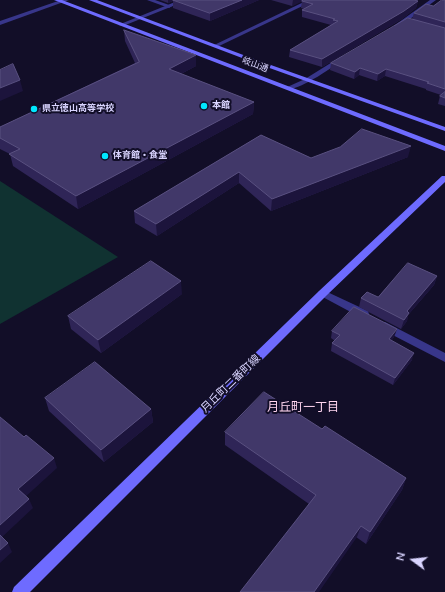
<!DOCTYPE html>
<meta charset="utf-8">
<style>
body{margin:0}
#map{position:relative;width:445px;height:592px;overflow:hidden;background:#120e28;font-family:"Nunito Sans",sans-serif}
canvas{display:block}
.north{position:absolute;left:393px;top:540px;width:40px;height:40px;-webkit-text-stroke:3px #120e28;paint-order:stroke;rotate:285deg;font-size:11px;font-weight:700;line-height:16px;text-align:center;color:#d9d4ff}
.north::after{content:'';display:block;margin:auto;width:14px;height:18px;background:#d9d4ff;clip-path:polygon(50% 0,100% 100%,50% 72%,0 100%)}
</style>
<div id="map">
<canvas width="445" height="592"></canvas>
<div class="north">N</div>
</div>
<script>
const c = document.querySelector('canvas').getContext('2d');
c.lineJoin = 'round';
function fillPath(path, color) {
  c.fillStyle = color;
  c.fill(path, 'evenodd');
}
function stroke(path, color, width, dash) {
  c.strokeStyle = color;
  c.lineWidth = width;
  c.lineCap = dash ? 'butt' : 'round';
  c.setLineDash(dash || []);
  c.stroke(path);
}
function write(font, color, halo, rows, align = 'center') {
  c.font = font + ' "Nunito Sans","Noto Sans JP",sans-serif';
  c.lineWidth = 4;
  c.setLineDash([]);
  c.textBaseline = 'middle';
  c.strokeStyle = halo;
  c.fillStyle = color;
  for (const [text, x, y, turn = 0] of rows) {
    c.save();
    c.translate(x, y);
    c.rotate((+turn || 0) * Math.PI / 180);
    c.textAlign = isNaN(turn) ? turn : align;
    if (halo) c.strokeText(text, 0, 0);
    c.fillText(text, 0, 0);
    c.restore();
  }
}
fillPath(new Path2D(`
 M0,181L118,257L0,324Z`), '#103231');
fillPath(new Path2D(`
 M147,0H155L172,6L169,8Z`), '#38368a');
fillPath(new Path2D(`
 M61,0H69L0,25V21Z
 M180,0H188L123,26L118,25Z
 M308,0H315L217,47L212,46Z
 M430,0H436L399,27H395V25Z
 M342,56L344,57V59C334,66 294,95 285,88L305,79Z
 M323,290L368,311L369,314L368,317H360L319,295L318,293L319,291Z
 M385,322L445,353V362L381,329L380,326L381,323Z`), '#38368a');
fillPath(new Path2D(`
 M54,0H62L445,146V151Z
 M89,0H97L254,59L445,127V131L250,61Z
 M442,176H445V182L327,295L30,592H12L14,587L319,291Z`), '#6e6bff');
fillPath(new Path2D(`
 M160,0H259L210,21L173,8V1L168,3Z
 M271,0H414L418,1L416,8L402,19L322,67L289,57L290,50L331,25L302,17V10L304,9L301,8L302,1L292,6Z
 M445,0V106L438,104L440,96L441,95L426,90V89L385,76L377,81L359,75L354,79L330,70L331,63L412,19L414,13L433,6Z
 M124,30L196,66L181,74L254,102L253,114L78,209L13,166L10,154L0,149V127L135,63L125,41Z
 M261,135L311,158L408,157L271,211L239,183L157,236L135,223L134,211Z
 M437,276L434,285L408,315L407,321L401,329L359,307L361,298L378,297Z
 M182,294L101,353L71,329L68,316Z
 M397,329L394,337L391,341L412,360L393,385L331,351L332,343L335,341L331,338L332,331Z
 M45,398L151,409L153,422L104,462L49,411Z
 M322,429L406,478L402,490L366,544L225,445V432Z`), '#2f2557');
fillPath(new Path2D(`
 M168,0H176H173V1L168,3Z
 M242,0H259L210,21V13Z
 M293,0H305L292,6Z
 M418,1L416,8L402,19L322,67V59Z
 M196,55V66L169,80V69Z
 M360,68L359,75L354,79L355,72Z
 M386,69L385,76L377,81L378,74Z
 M20,80L23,91L0,101V88Z
 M254,102L253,114L78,209L76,196Z
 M411,146L408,157L271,211L272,199Z
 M239,172V183L157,236L156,224Z
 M437,276L434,285L408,315L407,321L401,329L407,311Z
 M181,281L182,294L101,353L98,340Z
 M397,329L394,337L387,347L389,339Z
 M414,353L412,360L393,385L395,378Z
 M151,409L153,422L104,462L101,450Z
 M54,458L57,468L23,499L18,489Z
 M406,478L402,490L366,544L370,532Z
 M29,499L33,508L0,539V525Z
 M361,526L357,537L319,592H314Z
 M8,543L12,552L0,563V550Z`), '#1c143c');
const building = new Path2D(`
 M173,0H242L210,13Z
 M304,0H414L418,1L404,11L322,59L290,50L338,21L333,20L335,19L302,10L313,4L302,1Z
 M442,0H445V22L414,13L426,4L433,6Z
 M408,18L445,28V89L427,83L429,82L386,69L378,74L360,68L355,72L331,63Z
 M124,30L196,55L169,69L254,102L76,196L9,154L20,149L0,138V127L139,62Z
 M13,64L20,80L0,88V70Z
 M445,92V98L440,96Z
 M362,129L411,146L272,199L239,172L156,224L134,211L261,135L311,158L340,147Z
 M151,261L181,281L98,340L68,316Z
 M408,263L437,276L407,311L409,313L404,320L361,298L367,292L378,297Z
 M354,307L397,329L389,339L414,353L395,378L332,343L340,335L332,331Z
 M95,362L151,409L101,450L45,398Z
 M264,392L322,429L325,426L406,478L370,532L361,526L314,592H240L316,495L225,432Z
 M0,417L24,437L26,435L54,458L18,489L29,499L0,525Z
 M0,535L8,543L0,550Z`);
fillPath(building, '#413869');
stroke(building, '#595080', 1);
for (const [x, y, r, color] of [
 [204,106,4,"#00e7ff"],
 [34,109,4,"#00e7ff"],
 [105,156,4,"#00e7ff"]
]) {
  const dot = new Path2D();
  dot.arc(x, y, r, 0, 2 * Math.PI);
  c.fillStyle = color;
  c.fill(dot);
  stroke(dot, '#120e28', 1.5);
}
write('9px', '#d9d4ff', '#120e28', [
 ["岐山通",255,65,21]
]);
write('bold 9px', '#d9d4ff', '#120e28', [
 ["本館",212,106],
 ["県立徳山高等学校",42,109],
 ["体育館・食堂",113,156]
], 'left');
write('11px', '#d9d4ff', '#120e28', [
 ["月丘町二番町線",231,384,-44]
]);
write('12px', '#ffd6f0', '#120e28', [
 ["月丘町一丁目",303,408]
]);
</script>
